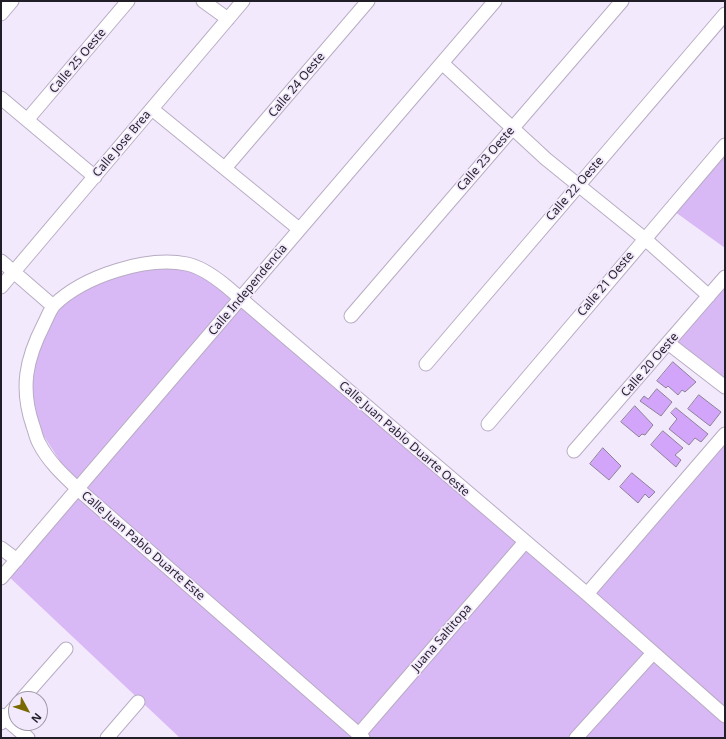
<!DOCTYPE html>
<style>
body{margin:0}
#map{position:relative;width:726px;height:739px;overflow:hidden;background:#f3e9fd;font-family:"Noto Sans",sans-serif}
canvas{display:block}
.frame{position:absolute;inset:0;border:2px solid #221e27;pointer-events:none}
.north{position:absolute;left:8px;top:691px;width:40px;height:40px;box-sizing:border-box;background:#f3e9fd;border:1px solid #9f98a7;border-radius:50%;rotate:130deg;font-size:11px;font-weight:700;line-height:16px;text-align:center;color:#221e27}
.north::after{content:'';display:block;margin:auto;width:14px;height:18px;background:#796900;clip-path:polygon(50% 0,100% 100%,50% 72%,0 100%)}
</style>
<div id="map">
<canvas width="726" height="739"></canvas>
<div class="frame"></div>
<div class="north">N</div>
</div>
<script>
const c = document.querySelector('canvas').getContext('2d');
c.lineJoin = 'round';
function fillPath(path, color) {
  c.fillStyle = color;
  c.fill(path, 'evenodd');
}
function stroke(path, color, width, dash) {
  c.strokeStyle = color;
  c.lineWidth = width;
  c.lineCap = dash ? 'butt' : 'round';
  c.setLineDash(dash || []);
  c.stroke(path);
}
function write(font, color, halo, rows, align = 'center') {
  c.font = font + ' "Noto Sans",sans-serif';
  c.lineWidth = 3.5;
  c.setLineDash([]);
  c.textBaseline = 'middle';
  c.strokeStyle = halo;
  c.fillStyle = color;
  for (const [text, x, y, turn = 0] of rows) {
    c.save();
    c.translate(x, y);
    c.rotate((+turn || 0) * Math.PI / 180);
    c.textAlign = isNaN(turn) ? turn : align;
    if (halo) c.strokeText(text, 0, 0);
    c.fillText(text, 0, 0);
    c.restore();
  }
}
fillPath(new Path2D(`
 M725,142V248L671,209Z
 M154,263L209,273L725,717V738H180L5,573L78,489L27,410L25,384L53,306L85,284Z
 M725,277V387L668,343Z
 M725,434V714L587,594Z`), '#d9b8f6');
const building = new Path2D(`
 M673,362L696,382L685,392L682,390L678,395L668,386L666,388L657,381Z
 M657,389L672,402L661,416L640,401L644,396L648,399Z
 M699,395L721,412L710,426L688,409Z
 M635,406L653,425L645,435L642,434L639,437L621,422Z
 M676,408L708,434L701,442L695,438L689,445L669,429L677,419L671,413Z
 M663,431L683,448L675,455L681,460L676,467L651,445Z
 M603,448L621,466L609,480L590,464Z
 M632,473L655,492L649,498L645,494L638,503L620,487Z`);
fillPath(building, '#d3a5fa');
stroke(building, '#8c8197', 1);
const street = new Path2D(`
 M203,1L228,19
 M1,14L12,1
 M442,63L546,159L645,239L709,296
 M1,98L95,177
 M152,109L299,229
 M27,120L128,1
 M225,168L368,1
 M1,261L53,306
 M1,287L243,1
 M351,316L622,1
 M668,343L725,387
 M426,364L725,14
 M488,424L725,145
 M574,451L725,277
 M1,548L17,560
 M1,578L495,1
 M587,594L725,434
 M22,699L66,649
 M1,715L28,738
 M1,723L16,706
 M359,734L525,542
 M107,738L138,702
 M363,738L78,489C63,475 48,461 39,443C36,438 35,431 33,426C20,388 26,359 44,324C47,318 50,310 54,305C84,276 146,256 187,264C201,267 215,277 226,286L587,594L725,716
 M576,738L653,653`);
stroke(street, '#b8acc3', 15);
stroke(street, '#fff', 13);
write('12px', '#221e27', '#f3e9fd', [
 ["Calle 25 Oeste",78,61,-50],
 ["Calle 24 Oeste",297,85,-50],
 ["Calle Jose Brea",122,144,-50],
 ["Calle 23 Oeste",486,159,-49],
 ["Calle 22 Oeste",575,189,-49],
 ["Calle 21 Oeste",606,284,-50],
 ["Calle Independencia",248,290,-50],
 ["Calle 20 Oeste",650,365,-49],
 ["Calle Juan Pablo Duarte Oeste",404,439,41],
 ["Calle Juan Pablo Duarte Este",143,546,41],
 ["Juana Saltitopa",442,638,-49]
]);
</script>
